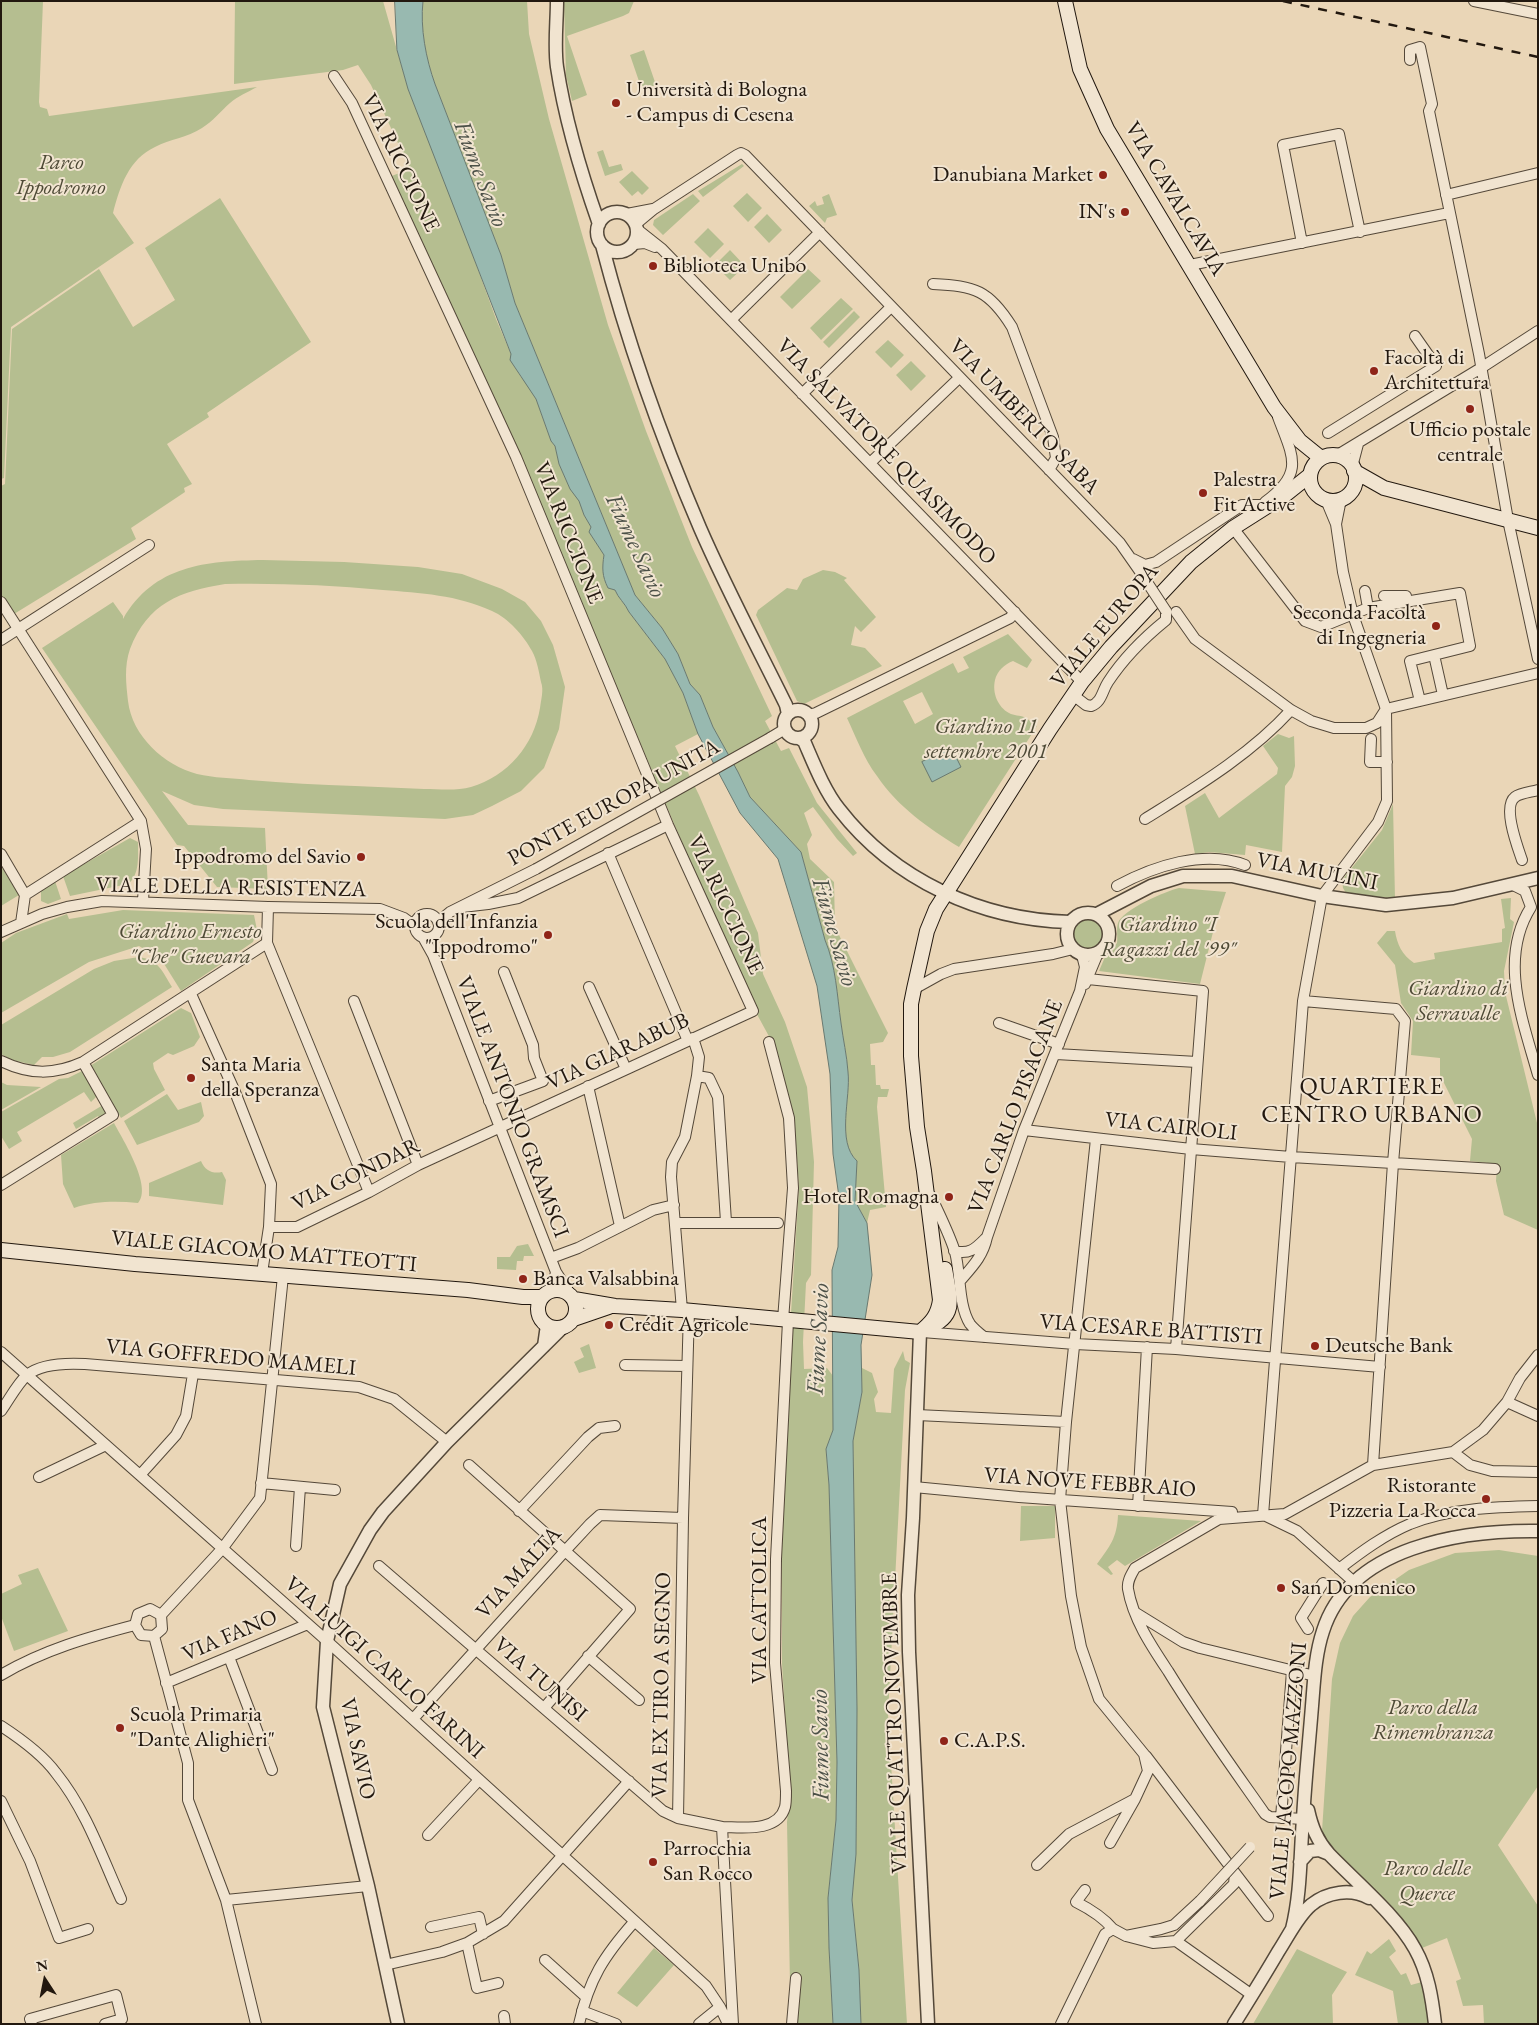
<!DOCTYPE html>
<meta charset="utf-8">
<style>
body{margin:0}
#map{position:relative;width:1539px;height:2025px;overflow:hidden;background:#ead6b7;font-family:"EB Garamond",serif}
canvas{display:block}
.frame{position:absolute;inset:0;border:2px solid #22180f;pointer-events:none}
.north{position:absolute;left:20px;top:1955px;width:50px;height:50px;-webkit-text-stroke:4px #f1e4d0;paint-order:stroke;rotate:349deg;font-size:14px;font-weight:700;line-height:20px;text-align:center;color:#22180f}
.north::after{content:'';display:block;margin:auto;width:18px;height:22px;background:#22180f;clip-path:polygon(50% 0,100% 100%,50% 72%,0 100%)}
</style>
<div id="map">
<canvas width="1539" height="2025"></canvas>
<div class="frame"></div>
<div class="north">N</div>
</div>
<script>
const c = document.querySelector('canvas').getContext('2d');
c.lineJoin = 'round';
function fillPath(path, color) {
  c.fillStyle = color;
  c.fill(path, 'evenodd');
}
function stroke(path, color, width, dash) {
  c.strokeStyle = color;
  c.lineWidth = width;
  c.lineCap = dash ? 'butt' : 'round';
  c.setLineDash(dash || []);
  c.stroke(path);
}
function write(font, color, halo, rows, align = 'center') {
  c.font = font + ' "EB Garamond",serif';
  c.lineWidth = 4;
  c.setLineDash([]);
  c.textBaseline = 'middle';
  c.strokeStyle = halo;
  c.fillStyle = color;
  for (const [text, x, y, turn = 0] of rows) {
    c.save();
    c.translate(x, y);
    c.rotate((+turn || 0) * Math.PI / 180);
    c.textAlign = isNaN(turn) ? turn : align;
    if (halo) c.strokeText(text, 0, 0);
    c.fillText(text, 0, 0);
    c.restore();
  }
}
fillPath(new Path2D(`
 M1,1H43L39,102L40,107L47,109L49,116L257,87C248,92 238,96 230,103C220,112 213,121 202,128C187,138 170,139 155,147C129,159 120,186 113,213L134,243L11,327L4,478L1,479Z
 M235,1H383L408,89L460,220L496,319L511,354L513,364L521,377L526,381L536,399L551,441L555,446L559,464L570,489L579,500L584,515L591,527L589,532L604,555C602,568 602,576 608,588L615,590C618,598 625,603 629,612L665,659L683,693L698,734L675,746L699,795L758,933L763,974L785,1022L807,1087L814,1162L811,1275L806,1283L803,1342L804,1369L827,1368L833,1376V1430L826,1450L829,1485L837,1762L836,1820L828,1898L829,1948L833,2024H797L796,1985H790L787,1822L790,1793L782,1664V1455L799,1187L794,1118L771,1040L753,1007L672,819L540,503L454,311L389,177L410,169L371,85L358,65L343,70L234,84Z
 M423,1H527L529,34L549,119L608,325L646,431L692,547L772,716L765,721L781,751L789,748L817,803L857,853L853,856L837,839L813,807L804,813L812,835L807,844L810,859L834,882L835,927L888,1033L883,1042L870,1044L871,1065H875L876,1085H880L881,1089H889L887,1097H878L877,1107L886,1207L870,1210L867,1223L855,1201L857,1161C836,1142 851,1098 848,1072C847,1056 843,1039 841,1023C837,995 836,966 825,940L801,852L750,797L738,772L713,727L700,695L690,684L678,654L662,628L635,595L515,303L501,255L435,84C426,59 420,28 423,1Z
 M564,1H634L629,13L623,16L567,36L587,95L572,101L566,75Z
 M644,50L656,85L642,90L630,55Z
 M603,150L609,167L621,164L623,170L605,176L597,152Z
 M742,164L744,166L703,197L698,191Z
 M632,171L649,188L642,195L638,191L632,196L619,182Z
 M747,193L762,208L748,222L733,206Z
 M693,194L700,201L663,235L653,225L654,220Z
 M829,194L837,215L827,218L825,223L809,206L815,201L817,206L824,204L822,197Z
 M220,198L311,342L207,413L209,417L167,444L192,484L184,488L185,492L131,528L136,539L14,614L1,595V486L5,484L12,329L99,269L133,327L175,300L145,248Z
 M767,214L782,230L769,243L754,227Z
 M708,228L724,244L710,258L694,242Z
 M730,250L745,266L730,280L715,265Z
 M808,269L821,281L792,309L780,297Z
 M841,298L853,309L821,340L810,328Z
 M854,311L860,317L829,348L823,342Z
 M888,340L904,355L891,368L875,352Z
 M911,361L926,376L911,391L896,375Z
 M263,560L344,562L418,567L462,574L502,589L525,602L541,621L553,645L565,687L559,729L544,768L521,791L492,806L473,815L445,819L223,809L194,805L162,791L188,825L265,828L268,889L217,887L184,846L177,845L42,648L113,602L123,616V619C154,565 206,561 263,560ZM225,584C278,583 330,585 383,590C420,593 458,595 492,611C508,618 524,636 532,651C537,660 539,672 541,682C544,690 541,699 540,708C534,745 508,776 471,787C457,791 439,789 424,789C401,788 378,787 355,786C320,785 285,783 249,780C232,778 214,778 197,774C164,765 132,736 128,701C126,684 124,666 130,649C148,603 180,591 225,584Z
 M823,570L835,572L847,578L844,580L876,617L861,632L855,626L851,645L865,648L882,666L804,704L797,701L756,615L758,610L787,588L797,590L803,579Z
 M1008,634L1032,660L1027,668L1013,661C1005,664 997,671 995,680C992,693 998,707 1009,713C1014,716 1020,715 1024,717C1029,719 1033,724 1037,726L959,847C928,828 898,807 877,776C864,759 856,737 847,718L953,663L958,673L969,668L963,657ZM922,692L933,714L915,724L903,701Z
 M1278,734L1289,738L1294,736L1295,766L1292,777L1285,786L1282,852L1246,845L1245,855L1209,852L1195,854L1185,806L1205,793L1219,818L1277,774L1278,768L1263,746Z
 M1393,804L1395,899L1346,893L1343,888L1342,880L1382,830Z
 M130,838L138,842C138,856 140,875 128,884L70,896L63,876Z
 M1,866L19,895L1,906Z
 M55,881L61,899L48,904L41,901V889Z
 M1179,888L1226,892L1214,928L1200,984L1099,971L1105,957L1117,943C1118,937 1116,929 1118,923C1122,910 1166,891 1179,888Z
 M1511,898L1510,919L1514,922L1504,971L1505,992L1538,1127V1230L1504,1215L1496,1181L1497,1164L1470,1161L1472,1139L1440,1075V1058L1411,1055L1413,1021L1401,1003L1395,965L1377,943L1387,931H1395C1397,944 1402,955 1414,963L1435,959L1434,953L1502,942V929L1505,928L1501,899Z
 M123,910L254,915L257,930L253,942L181,991L161,959L139,946L89,962L1,1013V943L16,933L67,914L69,919Z
 M1073 934a15 15 0 1 1 30 0a15 15 0 1 1-30 0Z
 M139,957C159,960 162,971 172,987L70,1052L53,1057H42L34,1065L12,1060L1,1054V1025L94,969L114,961Z
 M181,1008L191,1013L200,1037L194,1046L173,1055L168,1053L153,1063L154,1069L165,1090L121,1118L90,1066Z
 M82,1071H84L98,1095L91,1102L84,1092L17,1132L22,1141L9,1149L1,1136V1112L59,1079L68,1078Z
 M1,1082L7,1085L41,1087L1,1110Z
 M167,1094L178,1110L201,1102L204,1116L199,1122L137,1145L124,1121Z
 M103,1105L106,1109L104,1117L100,1119L98,1116L76,1129L73,1123Z
 M114,1123C123,1140 153,1187 138,1203C116,1201 95,1201 74,1208L63,1184L61,1155Z
 M201,1161C205,1171 213,1174 222,1172L226,1180L223,1205L149,1196V1183Z
 M528,1244L534,1256H524L523,1261H517L516,1270L497,1269V1257H510L517,1246Z
 M589,1344L596,1368L579,1373L574,1362L584,1357L580,1348Z
 M903,1351L905,1360L910,1363L905,1390L888,1714L907,2024H861L859,1970L852,1900L856,1854L857,1709L853,1441L862,1392V1368L872,1373L878,1392L874,1399L876,1412L891,1413L894,1369Z
 M1021,1506H1055V1538L1020,1541Z
 M1118,1515L1201,1521L1125,1566L1117,1560L1108,1567L1113,1574L1111,1575L1097,1564C1110,1546 1117,1538 1118,1515Z
 M1499,1550L1538,1556V1786L1498,1845L1538,1906V2024H1484L1483,2005L1463,2006L1456,1981L1461,1979L1447,1938L1422,1948L1412,1932L1326,1841L1322,1831L1332,1679L1340,1643L1353,1616L1370,1597L1409,1570L1455,1553Z
 M38,1568L68,1631L14,1651L1,1616V1594L22,1584L18,1575Z
 M1389,1939L1396,1951L1389,1957L1401,1975L1406,1973L1411,1985L1422,1982L1431,2024H1398L1393,1991L1355,1975L1367,1951L1371,1954Z
 M654,1948L674,1965L637,2007L617,1993Z
 M1297,1949L1347,1972L1332,1995L1333,2024H1253Z`), '#b5be90');
const water = new Path2D(`
 M395,1H423C420,28 426,59 435,84L501,255L515,303L635,595L662,628L678,654L690,684L700,695L713,727L738,772L750,797L801,852L825,940C836,966 837,995 841,1023C843,1039 847,1056 848,1072C851,1097 836,1142 857,1161L855,1201L867,1223L872,1275L861,1345L862,1392L853,1441L857,1709L856,1854L852,1900L859,1970L861,2024H833L829,1948L828,1898L836,1820L837,1762L829,1485L826,1449L833,1430L832,1270L838,1247L839,1197L833,1154L830,1074L817,986L778,859L740,813L698,734L683,693L665,659L629,612C625,603 618,598 615,590L608,588C602,576 602,568 604,555L589,532L591,527L584,515L579,501L570,489L559,464L555,446L551,441L536,399L510,360L511,354L408,89L397,50Z
 M951,747L961,767L932,782L922,762Z`);
fillPath(water, '#98b9b0');
stroke(water, '#697970', 1);
const minor = new Path2D(`
 M1474,1L1538,14
 M1410,60V50L1420,47L1432,104L1429,111L1479,354L1508,520L1538,659
 M1446,195L1538,173
 M627,214L653,209
 M636,224L654,209L737,155L741,153L745,155L1120,543L1141,573
 M638,230L662,249L1082,682
 M1302,243L1283,145L1339,134L1360,232
 M634,244L645,243L655,247
 M1190,265L1449,213
 M933,284C975,286 989,290 1012,327L1053,437L1056,458L1049,470
 M731,320L820,232
 M802,394L891,307
 M1328,433L1436,366L1415,336
 M1336,456L1481,368L1538,331
 M870,463L959,378
 M1352,467L1358,444
 M1265,502C1305,473 1293,457 1278,417
 M1336,524L1341,499
 M1236,525L1233,528L1305,621L1321,627L1368,608L1460,593L1470,646L1434,655
 M1133,559L1145,565L1156,562L1242,505H1260
 M1365,591L1368,608
 M1384,596H1406
 M1,602L141,821L146,849L143,901
 M1176,612L1195,639L1291,710L1311,721L1334,728H1366L1377,723L1386,709L1538,673
 M1,640L149,545
 M1073,695L1086,705L1091,706C1102,702 1102,691 1108,682C1123,659 1145,637 1166,620V611
 M1420,701L1410,661L1434,655L1443,695
 M808,715L816,713L1010,618L1015,612
 M770,738L785,729
 M1371,739L1370,762H1387
 M1145,819C1196,787 1250,755 1291,710
 M608,853L688,1041
 M1,854L25,895
 M1522,860C1518,848 1502,807 1515,797C1520,793 1531,792 1538,790
 M1513,885L1525,891L1531,907C1498,959 1523,1021 1538,1075
 M1117,886C1154,866 1205,849 1245,865
 M462,907L488,904L518,898L668,825
 M415 926a12 12 0 1 1 24 0a12 12 0 1 1-24 0Z
 M438,922L450,912L536,869
 M21,923L25,895L141,821
 M1,932L42,914L67,907L102,901L268,907L380,909L404,918L415,926
 M423,937L433,955L556,1272L570,1294
 M267,943L369,1192
 M1088,979L1203,991L1176,1349
 M1085,984L1098,953
 M589,987L626,1069
 M914,989L941,974L954,969L1053,954L1073,949
 M191,994L235,1092L271,1184L269,1227L262,1273
 M354,1001L418,1165
 M1303,1001L1396,1009L1405,1021L1393,1163L1373,1465
 M999,1023L1059,1044
 M769,1042L789,1118L793,1188L783,1320
 M1056,1054L1197,1062
 M1,1061C30,1075 54,1075 83,1062L267,943L268,907
 M697,1076L709,1078L718,1097L726,1222
 M588,1086L620,1226
 M489,1101L543,1081L534,1058L533,1045L504,972
 M1024,1130L1191,1149L1291,1157L1495,1169
 M1,1185L113,1115L83,1062
 M931,1196C939,1214 949,1233 955,1252C961,1274 958,1305 970,1324C974,1329 979,1333 984,1337
 M676,1223H778
 M269,1227H297L369,1192L418,1165L753,1011L668,825L516,457L352,103L334,76
 M954,1251C970,1255 976,1248 986,1238
 M551,1258L578,1248L653,1210L674,1205
 M960,1281C973,1266 983,1256 987,1237L1024,1130L1080,991L1085,967L1082,955
 M552,1290L556,1272
 M682,1310L671,1177L672,1162L685,1137L697,1076L699,1057L693,1038
 M689,1311L683,1518L678,1818L722,1827L733,2024
 M922,1332L1075,1344L1176,1349L1380,1367
 M1,1352L327,1641L706,1986L720,2007L728,2024
 M625,1365L687,1366
 M1507,1402L1538,1416
 M1,1411C9,1400 17,1384 27,1375C42,1363 67,1363 85,1364L359,1387L394,1399L447,1442
 M917,1415L1066,1422
 M1453,1452L1470,1465L1492,1471L1538,1472
 M469,1465L630,1609L544,1708
 M141,1474L176,1435L186,1416L193,1374
 M39,1477L106,1445
 M261,1483L335,1490
 M914,1487L1019,1497L1232,1512
 M1138,1506L1147,1347
 M519,1511L588,1437L599,1428L615,1426
 M1263,1515L1303,1001L1322,896L1378,822L1387,801L1386,709L1353,615L1343,572L1336,524L1326,500
 M1264,1515L1297,1531L1354,1582
 M296,1546L300,1487
 M379,1566L663,1811L678,1818
 M1339,1569C1361,1552 1384,1535 1410,1524C1451,1508 1495,1507 1538,1506
 M150,1609L161,1615L162,1629L154,1636L141,1635L135,1625L138,1614Z
 M1136,1613L1183,1642L1200,1648L1315,1676
 M161,1615L222,1549L260,1498L283,1276
 M1308,1629L1301,1618L1323,1583
 M154,1636L188,1763V1800L226,1900L256,2024
 M588,1656L639,1700
 M229,1657L272,1770
 M1,1675C43,1650 89,1637 135,1625
 M166,1683L308,1624
 M413,1719L565,1551L590,1524L600,1515L683,1518
 M1,1726C21,1739 42,1754 56,1773C86,1810 102,1857 121,1899
 M1,1801L30,1861L59,1938L88,1929
 M1281,1818L1292,1671
 M1303,1819L1270,1817L1265,1814C1232,1767 1198,1720 1168,1671C1152,1647 1133,1619 1128,1589C1127,1581 1131,1575 1135,1568L1219,1519L1285,1514L1373,1465L1453,1452L1483,1430L1507,1402L1520,1378L1538,1355
 M722,1827C741,1827 778,1833 785,1807C786,1803 786,1796 786,1791L775,1663L776,1559L788,1321
 M428,1835L479,1780
 M1110,1843L1135,1799
 M1037,1865L1069,1834L1135,1799L1148,1771L1144,1754L1099,1699L1081,1647L1071,1596L1060,1500L1066,1422L1096,1139
 M1235,1873L1268,1916
 M1085,1890L1076,1902C1090,1909 1103,1917 1113,1929
 M226,1900L368,1886
 M431,1927L479,1917L483,1934
 M1126,1936L1153,1943L1176,1941L1234,1884L1235,1873L1146,1756
 M1176,1941L1252,1995
 M467,1943L477,1988L498,1983
 M545,1960L585,1996
 M385,1965L442,1952L467,1943L504,1921L629,1781
 M582,2011L616,2024
 M504,2016L505,2024
 M32,2024L30,2019L116,1995L122,2019L105,2024
 M579,2024C589,1979 604,1956 634,1922
 M699,2024L720,2007
 M792,2024L796,1978
 M1061,2024L1105,1934L1113,1929L1126,1936L1161,1929L1174,1925L1200,1901`);
const tertiary = new Path2D(`
 M557,1C557,22 554,46 557,67C565,120 581,173 599,224
 M597 232a20 20 0 1 1 40 0a20 20 0 1 1-40 0Z
 M602,245C627,341 661,437 700,528C726,588 757,646 786,705L788,714
 M784 724a14 14 0 1 1 28 0a14 14 0 1 1-28 0Z
 M799,738L804,741C814,764 824,790 839,809C894,880 981,920 1070,922
 M1067 934a21 21 0 1 1 42 0a21 21 0 1 1-42 0Z
 M1097,914L1151,886L1183,876H1232L1322,896L1386,905L1453,898L1538,878
 M920,1332L913,1518L908,1595L909,1652L928,2024
 M544,1346L547,1325
 M1308,1810C1312,1828 1317,1840 1329,1854
 M1300,1862L1310,1851L1319,1850L1329,1854C1356,1882 1397,1916 1415,1949C1428,1972 1432,1998 1435,2024
 M1292,1929C1301,1893 1300,1856 1303,1819C1305,1782 1309,1744 1312,1706C1314,1682 1315,1655 1323,1631C1350,1546 1462,1530 1538,1531
 M398,2024L368,1886L323,1707L327,1641L340,1584L370,1530L383,1512L447,1442L564,1326
 M1234,2024C1249,2000 1264,1976 1278,1952C1288,1937 1297,1917 1311,1905C1327,1892 1351,1888 1369,1898`);
const secondary = new Path2D(`
 M1065,1L1080,69L1107,129L1274,407L1300,441L1321,458
 M1310 478a23 23 0 1 1 46 0a23 23 0 1 1-46 0Z
 M1354,471L1384,488L1538,528
 M1,1250L135,1264L468,1290L523,1297H542
 M538 1309a19 19 0 1 1 38 0a19 19 0 1 1-38 0Z
 M574,1299L615,1306L682,1310L920,1332C958,1316 951,1305 945,1269
 M574,1319L609,1307
 M920,1332C932,1322 938,1315 940,1300L924,1171L917,1127L911,1056V1004L914,989L927,931L936,909L1050,729L1082,682L1111,647L1191,562L1233,528L1285,495L1310,475`);
stroke(minor, '#544839', 12);
stroke(tertiary, '#544839', 15);
stroke(secondary, '#22180f', 16);
stroke(minor, '#f1e4d0', 10);
stroke(tertiary, '#f1e4d0', 12);
stroke(secondary, '#f1e4d0', 14);
stroke(new Path2D(`
 M1283,1L1538,57`), '#22180f', 2.5, [9, 9]);
const minorBridge = new Path2D(`
 M1141,573L1166,611
 M536,869L770,738
 M1200,1901L1250,1847`);
stroke(minorBridge, '#544839', 12, []);
stroke(minorBridge, '#f1e4d0', 10);
for (const [x, y, r, color] of [
 [616,103,5,"#8f2418"],
 [1103,175,5,"#8f2418"],
 [1125,212,5,"#8f2418"],
 [653,266,5,"#8f2418"],
 [1374,371,5,"#8f2418"],
 [1470,409,5,"#8f2418"],
 [1203,493,5,"#8f2418"],
 [1436,626,5,"#8f2418"],
 [361,857,5,"#8f2418"],
 [548,935,5,"#8f2418"],
 [191,1078,5,"#8f2418"],
 [949,1197,5,"#8f2418"],
 [523,1279,5,"#8f2418"],
 [609,1325,5,"#8f2418"],
 [1315,1346,5,"#8f2418"],
 [1486,1499,5,"#8f2418"],
 [1281,1588,5,"#8f2418"],
 [120,1728,5,"#8f2418"],
 [944,1741,5,"#8f2418"],
 [653,1862,5,"#8f2418"]
]) {
  const dot = new Path2D();
  dot.arc(x, y, r, 0, 2 * Math.PI);
  c.fillStyle = color;
  c.fill(dot);
  stroke(dot, '#f1e4d0', 2);
}
write('22px', '#22180f', '#f1e4d0', [
 ["Università di Bologna",626,90],
 ["- Campus di Cesena",626,115],
 ["Danubiana Market",1093,175,"right"],
 ["IN's",1115,212,"right"],
 ["Biblioteca Unibo",663,266],
 ["Facoltà di",1384,358],
 ["Architettura",1384,383],
 ["Ufficio postale",1470,430,"center"],
 ["centrale",1470,455,"center"],
 ["Palestra",1213,480],
 ["Fit Active",1213,505],
 ["Seconda Facoltà",1426,613,"right"],
 ["di Ingegneria",1426,638,"right"],
 ["Ippodromo del Savio",351,857,"right"],
 ["Scuola dell'Infanzia",538,922,"right"],
 ["\"Ippodromo\"",538,947,"right"],
 ["Santa Maria",201,1065],
 ["della Speranza",201,1090],
 ["Hotel Romagna",939,1197,"right"],
 ["Banca Valsabbina",533,1279],
 ["Crédit Agricole",619,1325],
 ["Deutsche Bank",1325,1346],
 ["Ristorante",1476,1486,"right"],
 ["Pizzeria La Rocca",1476,1511,"right"],
 ["San Domenico",1291,1588],
 ["Scuola Primaria",130,1715],
 ["\"Dante Alighieri\"",130,1740],
 ["C.A.P.S.",954,1741],
 ["Parrocchia",663,1849],
 ["San Rocco",663,1874]
], 'left');
write('italic 22px', '#4e4a36', '#f1e4d0', [
 ["Parco",61,163],
 ["Ippodromo",61,188],
 ["Giardino 11",986,727],
 ["settembre 2001",986,752],
 ["Giardino \"I",1168,925],
 ["Ragazzi del '99\"",1168,950],
 ["Giardino Ernesto",190,932],
 ["\"Che\" Guevara",190,957],
 ["Giardino di",1458,989],
 ["Serravalle",1458,1014],
 ["Parco della",1433,1708],
 ["Rimembranza",1433,1733],
 ["Parco delle",1427,1869],
 ["Querce",1427,1894]
]);
write('22px', '#22180f', '#f1e4d0', [
 ["VIA RICCIONE",400,163,64],
 ["VIA CAVALCAVIA",1175,199,59],
 ["VIA UMBERTO SABA",1024,417,46],
 ["VIA SALVATORE QUASIMODO",886,452,46],
 ["VIA RICCIONE",568,533,68],
 ["VIALE EUROPA",1105,626,-50],
 ["PONTE EUROPA UNITA",614,803,-29],
 ["VIA MULINI",1317,872,11],
 ["VIALE DELLA RESISTENZA",231,888,1],
 ["VIA RICCIONE",725,905,65],
 ["VIA GIARABUB",618,1052,-25],
 ["VIALE ANTONIO GRAMSCI",512,1107,69],
 ["VIA CARLO PISACANE",1016,1107,-69],
 ["VIA CAIROLI",1171,1127,6],
 ["VIA GONDAR",356,1175,-26],
 ["VIALE GIACOMO MATTEOTTI",264,1252,5],
 ["VIA CESARE BATTISTI",1151,1330,4],
 ["VIA GOFFREDO MAMELI",231,1358,5],
 ["VIA NOVE FEBBRAIO",1090,1483,4],
 ["VIA MALTA",519,1573,-48],
 ["VIA CATTOLICA",760,1600,-90],
 ["VIA FANO",230,1636,-23],
 ["VIA LUIGI CARLO FARINI",384,1668,42],
 ["VIA TUNISI",540,1680,41],
 ["VIA EX TIRO A SEGNO",662,1685,-89],
 ["VIALE QUATTRO NOVEMBRE",895,1723,-92],
 ["VIA SAVIO",357,1749,78],
 ["VIALE JACOPO MAZZONI",1289,1771,-85]
]);
write('italic 24px', '#4b5047', '#f1e4d0', [
 ["Fiume Savio",480,174,69],
 ["Fiume Savio",635,546,65],
 ["Fiume Savio",834,932,74],
 ["Fiume Savio",819,1339,-87],
 ["Fiume Savio",821,1745,-91]
]);
c.letterSpacing = '1px';
write('24px', '#22180f', '#f1e4d0', [
 ["QUARTIERE",1372,1087],
 ["CENTRO URBANO",1372,1115]
]);
c.letterSpacing = '0px';
</script>
